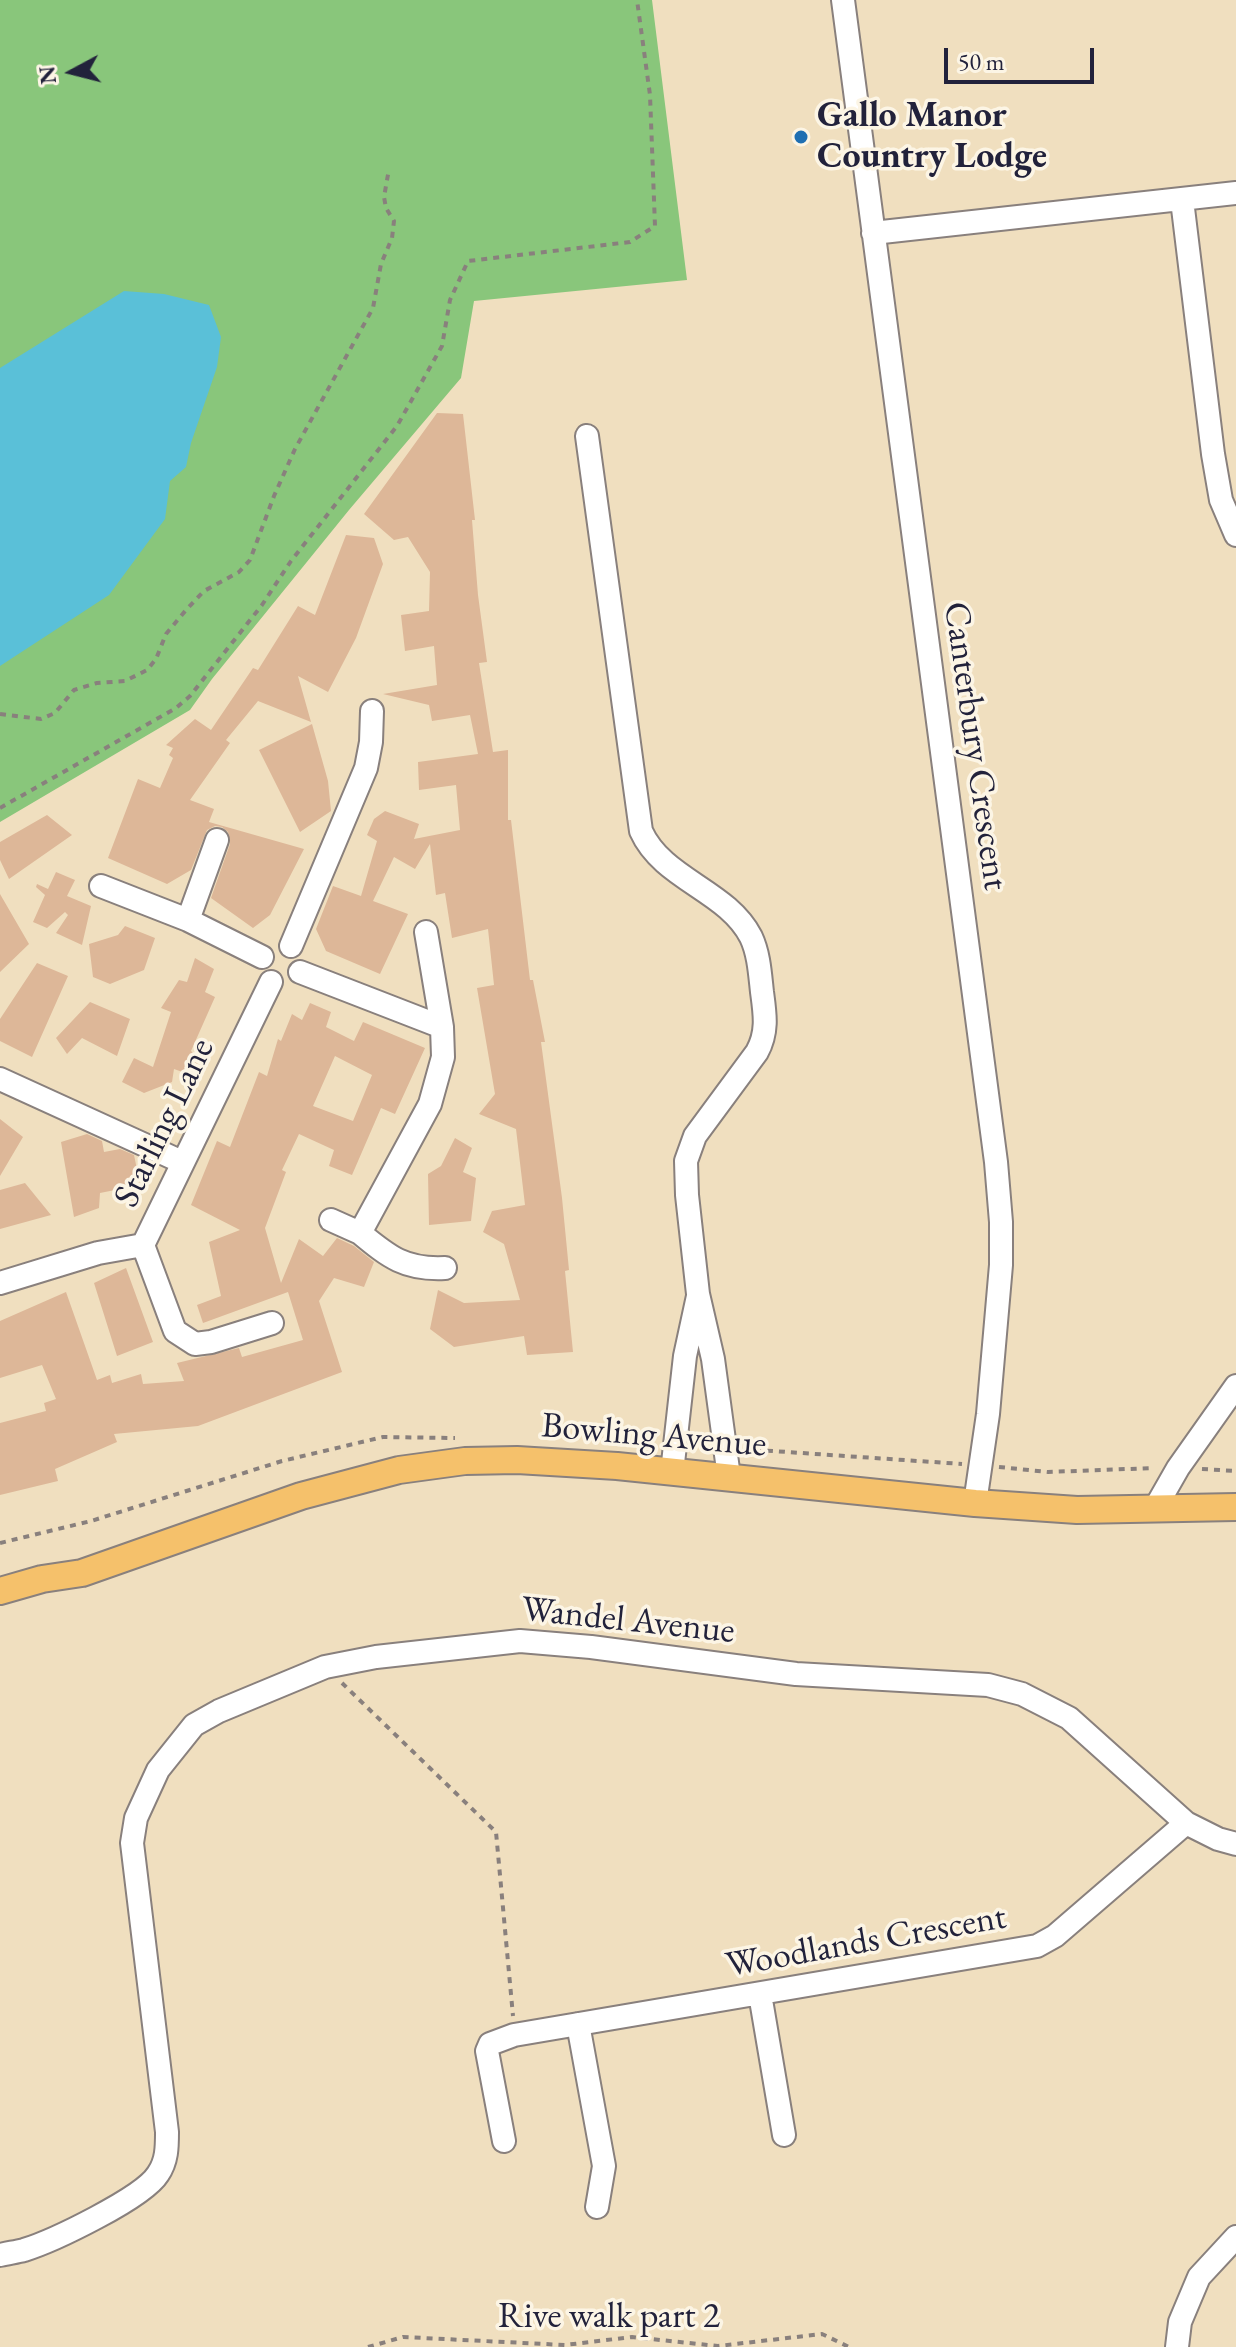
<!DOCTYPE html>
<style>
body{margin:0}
#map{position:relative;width:1236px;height:2347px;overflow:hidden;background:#f0dfbf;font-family:"EB Garamond",serif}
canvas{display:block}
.north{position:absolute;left:32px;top:32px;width:80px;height:80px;-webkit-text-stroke:6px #fcf5e5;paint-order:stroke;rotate:263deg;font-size:22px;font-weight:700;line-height:32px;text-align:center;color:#22223b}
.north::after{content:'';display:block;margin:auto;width:28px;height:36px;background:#22223b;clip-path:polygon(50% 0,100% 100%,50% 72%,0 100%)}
.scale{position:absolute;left:944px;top:48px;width:150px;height:36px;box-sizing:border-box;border:4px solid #22223b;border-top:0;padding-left:10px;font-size:24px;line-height:28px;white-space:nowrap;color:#22223b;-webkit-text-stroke:6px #fcf5e5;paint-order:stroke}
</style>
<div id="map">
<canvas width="1236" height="2347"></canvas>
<div class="north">N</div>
<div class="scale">50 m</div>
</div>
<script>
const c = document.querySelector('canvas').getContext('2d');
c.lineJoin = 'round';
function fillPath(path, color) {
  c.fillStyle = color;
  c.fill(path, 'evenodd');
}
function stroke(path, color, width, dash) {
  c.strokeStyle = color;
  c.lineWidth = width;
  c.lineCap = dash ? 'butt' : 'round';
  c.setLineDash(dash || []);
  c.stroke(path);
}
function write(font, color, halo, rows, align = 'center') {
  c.font = font + ' "EB Garamond",serif';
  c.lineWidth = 7;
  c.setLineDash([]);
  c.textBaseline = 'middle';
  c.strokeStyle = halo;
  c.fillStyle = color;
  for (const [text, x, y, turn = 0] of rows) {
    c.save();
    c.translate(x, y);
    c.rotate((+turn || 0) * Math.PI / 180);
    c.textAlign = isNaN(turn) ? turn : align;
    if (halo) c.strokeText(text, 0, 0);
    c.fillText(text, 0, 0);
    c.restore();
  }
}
fillPath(new Path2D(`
 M0,0H652L687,280L474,301L461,378L349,510L212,679L190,710L0,822Z`), '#89c67b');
fillPath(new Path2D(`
 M124,291L164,294L209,305L221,337L217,367L191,443L186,467L170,481L165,519L109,595L0,666V368Z`), '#5ac0d8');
fillPath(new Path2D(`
 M437,413L463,414L475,520H472L478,595L487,662L479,663L493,752L508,750V820H511L530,980H533L545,1042H541L562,1198L569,1270L565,1271L573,1352L527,1355L524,1336L454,1347L430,1329L438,1290L464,1303L520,1300L504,1244L483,1232L492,1211L525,1205L516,1129L479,1114L495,1094L477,988L494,985L488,929L452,938L445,893L436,895L430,844L415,869L394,857L373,901L408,914L380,974L326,951L316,929L333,886L361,896L377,841L367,835L374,819L385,811L419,824L414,839L460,830L456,785L419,790L418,762L478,754L470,715L432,721L429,705L383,694L437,685L434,646L405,651L401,615L429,611L430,572L408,537L394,540L364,514Z
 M346,535L374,538L383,564L356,638L328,692L298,676L311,722L258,701L226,740L230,743L190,800L214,809L209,822L304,849L270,915L253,928L211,898L230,844L228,832L222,827L215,826L207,830L191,870L167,884L108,858L138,779L160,788L173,758L169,755L173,748L166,745L195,719L211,730L253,668L258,670L298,606L315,615Z
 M312,724L328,781L331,811L300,832L259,750Z
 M47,815L72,835L9,879L0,860V842Z
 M56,872L75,880L67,896L91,906L82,945L56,933L68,915L65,912L47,928L33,922L45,895L36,887L37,884L48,889Z
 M0,894L29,944L0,972Z
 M125,926L155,938L144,970L110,984L93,977L89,944L118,935Z
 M195,958L214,969L205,992L215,997L191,1051L200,1059L191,1075L174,1069L172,1082L144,1093L122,1082L134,1058L153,1067L171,1012L161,1008L179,980L187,982Z
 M37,963L68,976L32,1057L0,1041V1019Z
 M90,1002L130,1019L117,1056L82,1038L67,1054L56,1038Z
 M310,1003L331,1012L326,1027L354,1041L363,1022L425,1048L395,1114L381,1108L352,1175L329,1166L334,1150L299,1134L282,1170L286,1172L265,1228L281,1283L299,1239L323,1256L337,1238L354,1246L374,1262L364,1287L334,1278L319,1301L342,1372L198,1426L114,1434L117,1442L55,1469L58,1481L0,1495V1423L46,1411L44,1403L56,1399L42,1365L0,1378V1321L66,1292L97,1380L110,1375L112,1383L141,1374L143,1384L184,1381L177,1363L239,1348L242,1357L303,1340L288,1292L203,1323L197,1305L221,1296L209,1242L240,1230L191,1205L217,1141L230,1147L259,1072L267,1076L278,1039L281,1041L292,1014L302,1020ZM335,1056L372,1075L353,1121L313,1106Z
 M0,1119L23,1137L0,1176Z
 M87,1134L102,1141L104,1152L120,1149L134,1155L139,1179L115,1190L100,1193L99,1208L74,1217L61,1142Z
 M455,1138L472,1148L463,1172L476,1178L471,1221L429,1225L428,1174L441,1166Z
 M25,1183L51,1215L0,1229V1190Z
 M126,1268L153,1342L117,1356L94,1283Z`), '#ddb798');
const minor = new Path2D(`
 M843,0L996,1162L1001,1222V1265L988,1414L975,1503
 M1182,200L1213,454L1221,500L1236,535
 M873,233L1236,193
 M587,436L641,831C663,880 727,890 751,937C759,954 760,974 762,992C765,1014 768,1032 757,1052L695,1136L686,1161L687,1195L698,1294L713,1359L729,1477
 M101,886L188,920L262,957
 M188,920L217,840
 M426,932L442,1027
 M291,946L366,768L371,742L372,711
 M300,972L442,1027L443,1057L430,1104L360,1233C389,1257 405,1270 445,1268
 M0,1079L182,1162
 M331,1220L360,1233
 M143,1245L175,1331L195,1344L211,1342L272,1323
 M0,1283L98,1253L143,1245L271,982
 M672,1472L685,1356L698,1296
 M1154,1510L1178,1468L1236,1386
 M760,1994L784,2135
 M578,2024L604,2166L597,2207
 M504,2141L487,2051L490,2044L514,2035L1037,1946L1055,1936L1186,1823
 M0,2255C8,2253 17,2252 24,2250C53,2241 143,2198 158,2174C167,2161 167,2147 167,2132L132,1843L136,1818L158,1770L194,1725L219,1711L325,1667L376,1657L520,1641L591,1647L796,1674L988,1685L1022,1694L1069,1718L1186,1823L1218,1839L1236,1844
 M1177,2347L1180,2322L1199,2277L1236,2237`);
const major = new Path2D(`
 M0,1591L42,1579L82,1573L301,1496L399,1470L465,1461L517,1460L617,1466L975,1503L1077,1510L1236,1507`);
stroke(minor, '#89807d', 26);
stroke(major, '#89807d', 30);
stroke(new Path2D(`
 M0,714L41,719L55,713L74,690L97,683L125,681L147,670L156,659L166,634L186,610L204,591L239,572L250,560L274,496L295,449L373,308L381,264L392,238L394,221L386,208L384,197L389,169
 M0,808L176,708L190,696L262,605L291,561L397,426L442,346L450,300L468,261L630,242L655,226L650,95L637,0
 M632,1442L655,1443
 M743,1449L962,1464
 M999,1467L1048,1472L1154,1468
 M1202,1469L1236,1471
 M0,1543L91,1521L282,1461L383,1437L455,1438
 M342,1683L496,1832L513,2016
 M368,2347L403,2337L565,2345L632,2337L718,2346L822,2334L849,2347`), '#89807d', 4, [6, 6]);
stroke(minor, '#fff', 22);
stroke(major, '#f5c16b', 26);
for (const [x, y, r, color] of [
 [801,137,8,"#1f6fb2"]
]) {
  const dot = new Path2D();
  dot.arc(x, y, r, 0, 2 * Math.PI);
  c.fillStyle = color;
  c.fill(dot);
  stroke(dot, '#fcf5e5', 3);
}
write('bold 36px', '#22223b', '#fcf5e5', [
 ["Gallo Manor",817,116],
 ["Country Lodge",817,157]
], 'left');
write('36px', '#22223b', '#fcf5e5', [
 ["Canterbury Crescent",975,746,82],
 ["Starling Lane",165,1123,-64],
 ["Bowling Avenue",654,1436,5],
 ["Wandel Avenue",628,1621,6],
 ["Woodlands Crescent",866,1942,-10],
 ["Rive walk part 2",609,2317]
]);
</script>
